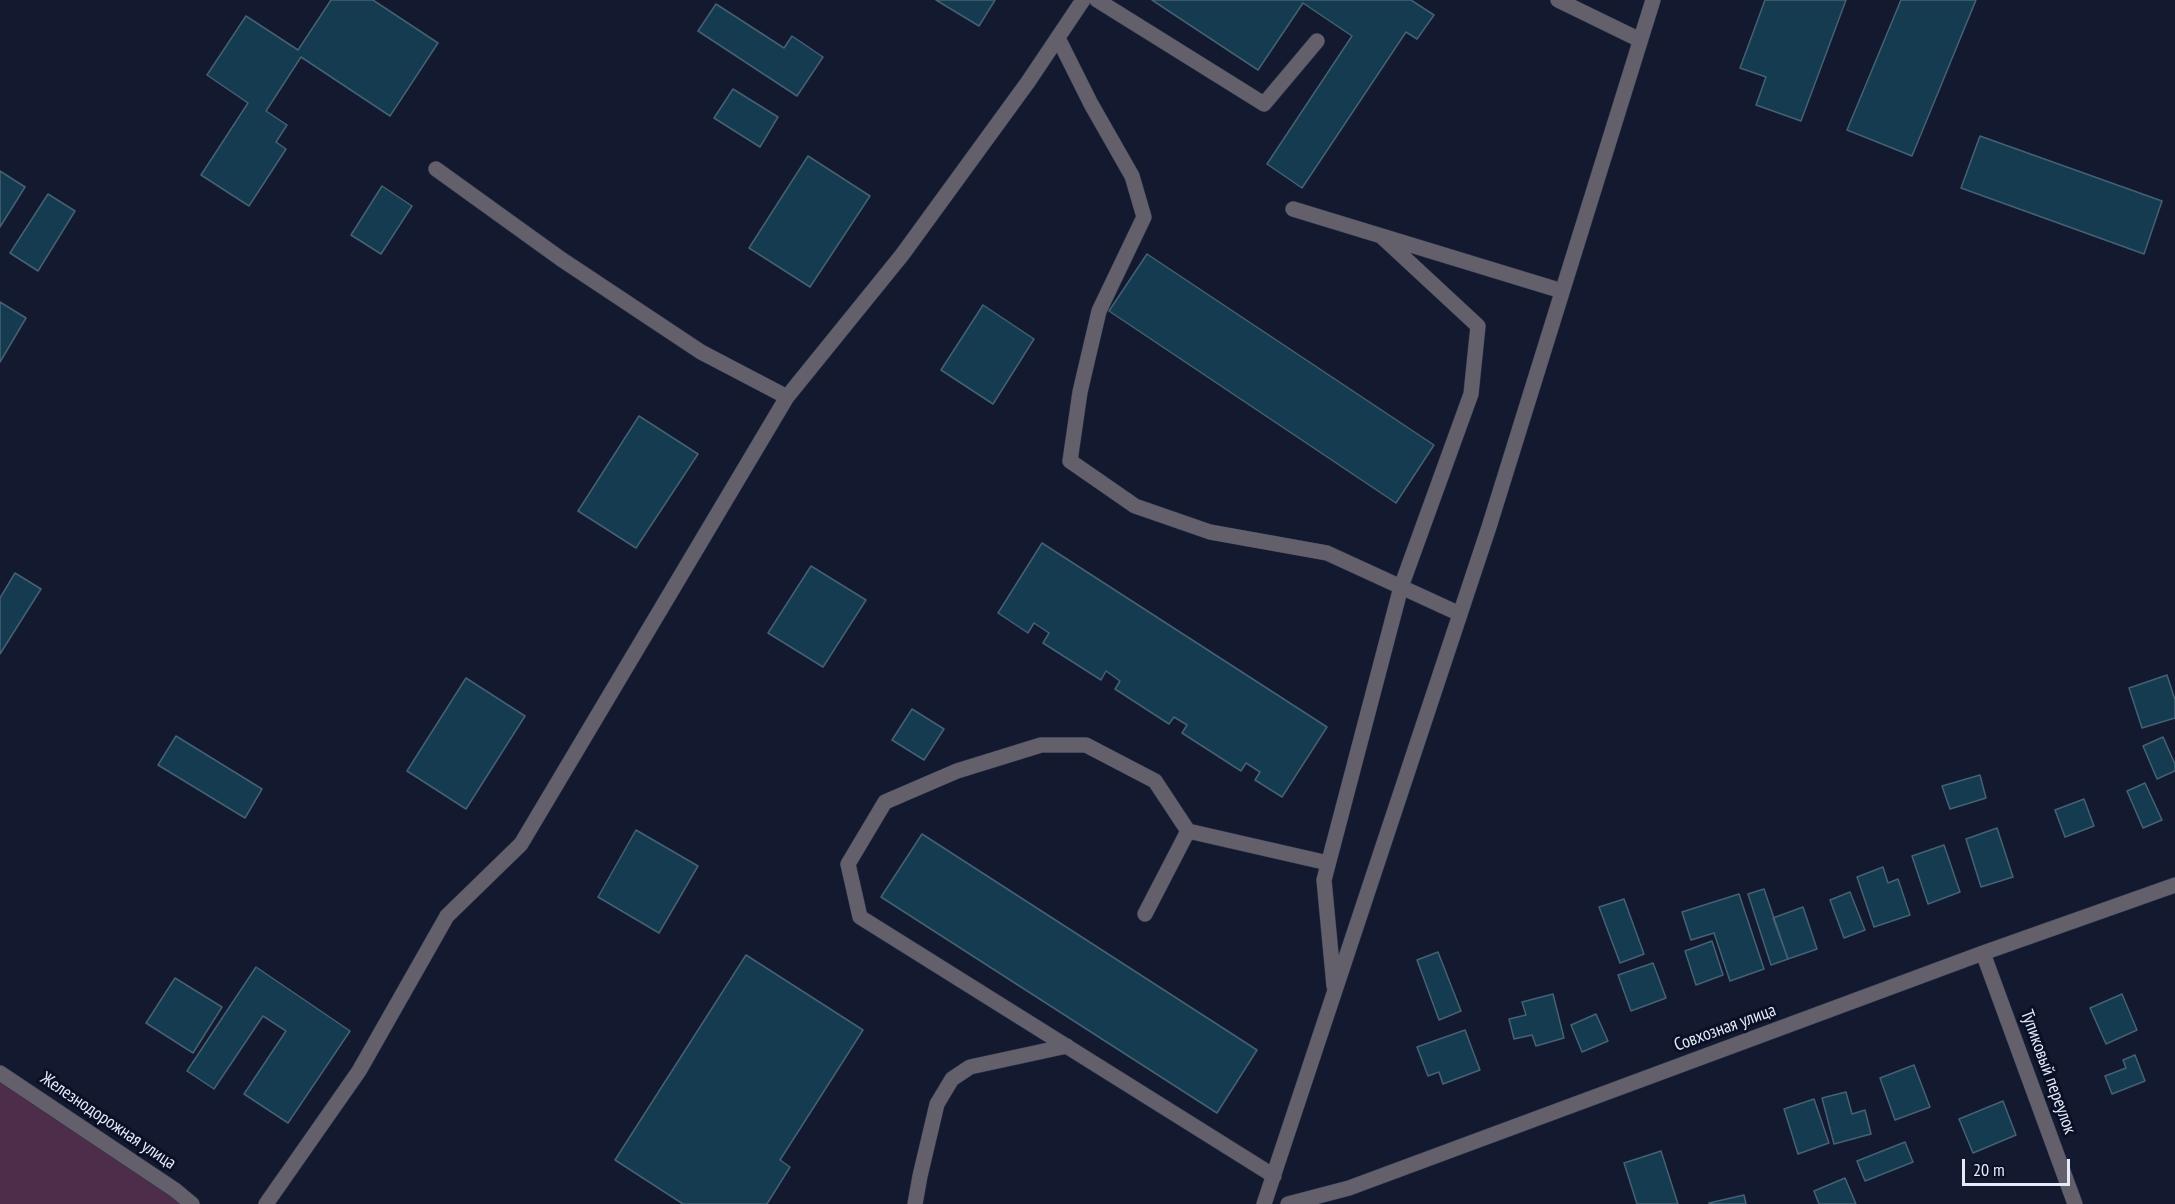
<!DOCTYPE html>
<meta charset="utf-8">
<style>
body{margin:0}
#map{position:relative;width:2175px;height:1204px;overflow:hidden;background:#131a30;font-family:"PT Sans Narrow",sans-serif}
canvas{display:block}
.scale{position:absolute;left:1962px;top:1159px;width:108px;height:27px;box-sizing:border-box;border:3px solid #e4eaf9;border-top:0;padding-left:8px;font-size:18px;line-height:21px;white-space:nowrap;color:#e4eaf9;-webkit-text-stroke:4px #0a1126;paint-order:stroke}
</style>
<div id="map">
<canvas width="2175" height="1204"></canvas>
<div class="scale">20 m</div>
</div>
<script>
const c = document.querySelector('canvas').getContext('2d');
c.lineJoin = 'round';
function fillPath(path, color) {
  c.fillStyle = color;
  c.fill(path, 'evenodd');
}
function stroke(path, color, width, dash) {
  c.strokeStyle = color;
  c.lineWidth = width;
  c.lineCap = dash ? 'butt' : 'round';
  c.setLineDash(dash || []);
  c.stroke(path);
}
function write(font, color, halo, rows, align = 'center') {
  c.font = font + ' "PT Sans Narrow",sans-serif';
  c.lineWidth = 6;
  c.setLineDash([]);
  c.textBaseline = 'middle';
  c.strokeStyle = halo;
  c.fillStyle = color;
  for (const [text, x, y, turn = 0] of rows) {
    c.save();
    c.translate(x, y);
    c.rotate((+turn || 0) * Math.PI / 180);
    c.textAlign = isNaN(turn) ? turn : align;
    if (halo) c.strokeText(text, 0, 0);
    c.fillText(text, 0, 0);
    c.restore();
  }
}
fillPath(new Path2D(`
 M0,1073L192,1204H0Z`), '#4d2d4a');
const building = new Path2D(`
 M331,0H373L438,43L390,116L301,57L266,111L287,125L276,142L286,149L249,206L201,175L248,103L207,75L246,16L298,50Z
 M936,0H995L979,26Z
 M1152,0H1411L1434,15L1417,39L1406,32L1302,188L1267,164L1352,36L1303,3L1258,70Z
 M1765,0H1846L1801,121L1756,105L1766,77L1740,68Z
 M1901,0H1976L1912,156L1847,130Z
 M716,4L784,48L792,36L823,57L797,96L698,31Z
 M733,89L778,117L760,147L714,118Z
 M1980,136L2162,201L2144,254L1961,188Z
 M808,156L870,196L810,287L749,248Z
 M0,171L25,187L0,227Z
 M382,186L412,206L381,254L351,235Z
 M48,194L75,211L38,271L10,253Z
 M1147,254L1434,445L1396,503L1109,311Z
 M0,302L26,318L0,362Z
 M983,305L1034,339L993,404L941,370Z
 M639,416L698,454L636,548L578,511Z
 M1042,543L1327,727L1282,797L1255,780L1260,772L1246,763L1241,771L1182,733L1187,725L1174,717L1169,724L1115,689L1120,681L1106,671L1101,680L1043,643L1049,633L1034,623L1028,633L998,613Z
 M811,566L866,600L823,667L768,633Z
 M15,573L41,589L0,654V598Z
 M2167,675L2175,700V718L2142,728L2129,688Z
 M466,678L525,716L466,809L407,771Z
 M912,709L944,729L924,760L892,740Z
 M176,736L262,789L245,818L158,765Z
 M2163,737L2175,764V771L2157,779L2143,746Z
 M1980,775L1986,798L1950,809L1942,786Z
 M2145,783L2162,820L2143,828L2127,791Z
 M2084,799L2094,826L2065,837L2055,810Z
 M1997,828L2013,877L1981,887L1966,839Z
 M636,830L698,866L659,933L598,897Z
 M922,834L1257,1050L1217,1113L881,897Z
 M1944,845L1960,892L1928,904L1912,856Z
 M1883,867L1888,883L1898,879L1910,915L1874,927L1857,877Z
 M1764,889L1788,959L1771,965L1748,894Z
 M1850,892L1865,930L1844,938L1830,900Z
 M1739,894L1764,969L1730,981L1714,933L1691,940L1682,912Z
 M1624,899L1644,954L1620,963L1599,907Z
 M1803,907L1817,949L1788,959L1773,918Z
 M1712,941L1723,975L1696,985L1685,951Z
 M1438,952L1461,1011L1439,1020L1417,960Z
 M746,955L863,1030L780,1160L790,1167L767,1204H683L615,1160Z
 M1653,963L1666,998L1631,1011L1618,975Z
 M256,967L350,1031L288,1123L244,1094L286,1031L263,1016L214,1089L187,1071Z
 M175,978L222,1007L193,1053L146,1023Z
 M1553,994L1564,1038L1536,1046L1532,1035L1514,1039L1509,1019L1526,1015L1522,1002Z
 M2122,994L2137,1030L2106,1044L2090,1008Z
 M1596,1014L1608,1041L1582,1052L1571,1025Z
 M1465,1030L1480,1070L1443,1084L1439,1072L1428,1076L1417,1047Z
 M2135,1055L2145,1081L2112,1094L2105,1076L2126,1068L2123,1060Z
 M1914,1065L1930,1107L1895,1120L1880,1078Z
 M1846,1092L1852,1114L1865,1110L1871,1134L1834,1144L1822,1098Z
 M1814,1099L1829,1143L1798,1154L1784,1109Z
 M2003,1101L2016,1135L1973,1153L1959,1119Z
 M1905,1142L1913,1162L1865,1181L1857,1161Z
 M1661,1151L1678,1204H1637L1624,1163Z
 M1845,1178L1856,1204H1819L1814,1191Z
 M1744,1195L1746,1204H1709V1203Z`);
fillPath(building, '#153b51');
stroke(building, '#456173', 1.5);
const lane = new Path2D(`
 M1097,0L1264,104L1317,41
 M1558,0L1640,40
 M1058,38L1091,104L1132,176L1144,217L1099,311L1080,392L1070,461L1135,506L1210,532L1327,553L1460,614
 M436,169L561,259L701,352L787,397
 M1293,209L1562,291
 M1188,831L1155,781L1086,745H1041L957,771L885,802L848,864L860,917L1274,1176
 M1145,914L1188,831L1328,863
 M1334,986L1324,880L1401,587L1471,394L1478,326L1381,236
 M266,1204L359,1071L447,916L521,844L787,397L902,255L1028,82L1083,0
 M915,1204L920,1176L937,1104L952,1079L970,1067L1067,1046
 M1264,1204L1489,527L1653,0`);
const street = new Path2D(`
 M1983,953L2075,1204
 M0,1073L175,1190L192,1204
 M1288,1204L1349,1188L1983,953L2175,885`);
stroke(lane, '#30374c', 16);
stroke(street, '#30374c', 16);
stroke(lane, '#63606c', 15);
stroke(street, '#63606c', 15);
write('18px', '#e4eaf9', '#0a1126', [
 ["Совхозная улица",1725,1028,-20],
 ["Тупиковый переулок",2048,1072,70],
 ["Железнодорожная улица",108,1121,34]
]);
</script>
